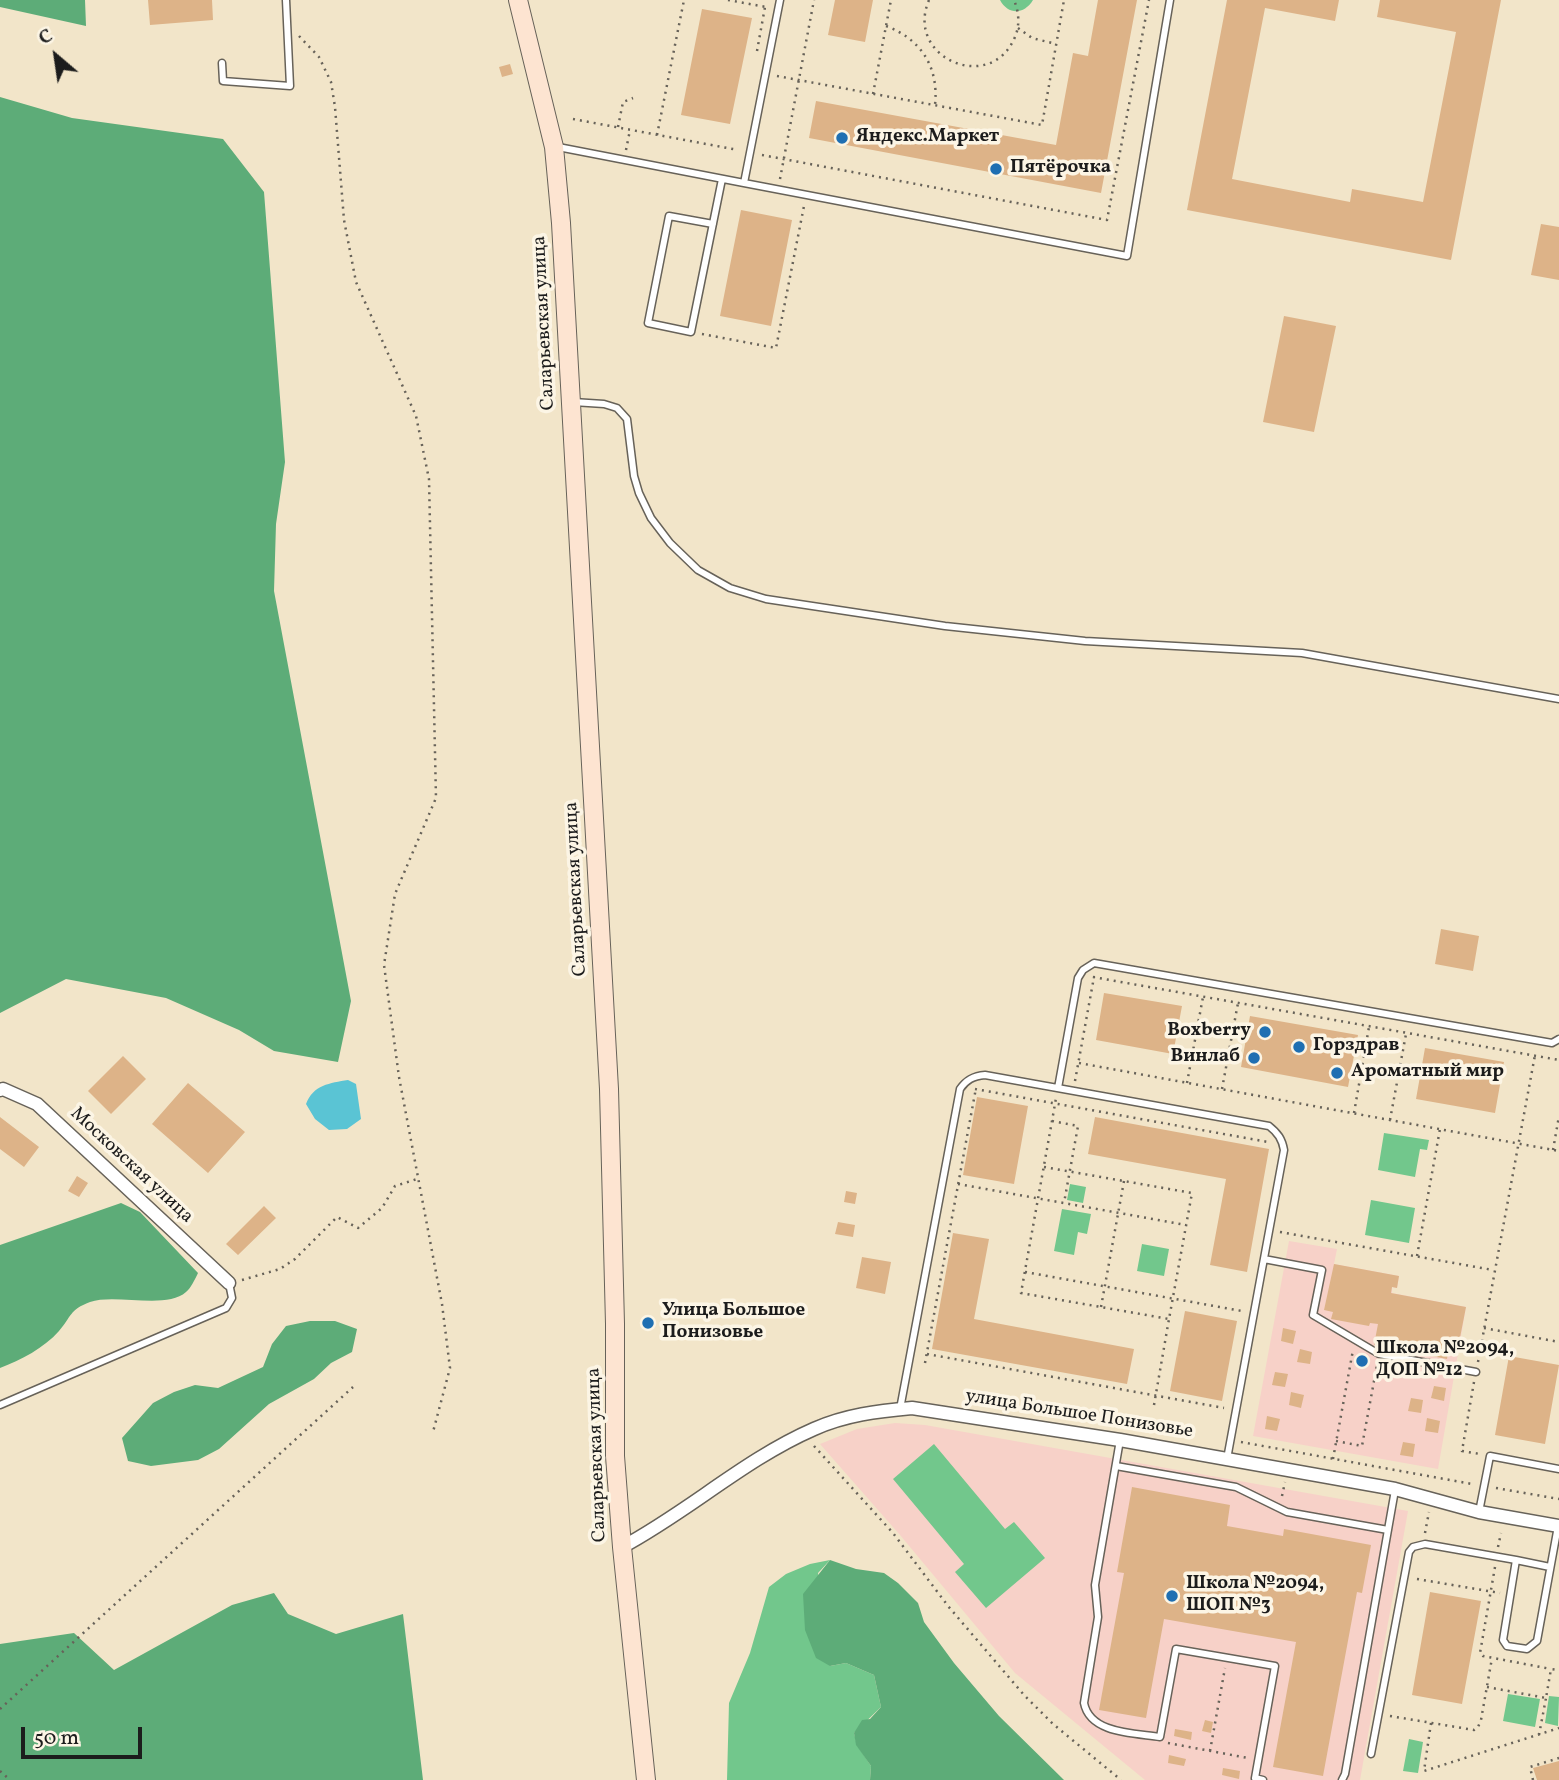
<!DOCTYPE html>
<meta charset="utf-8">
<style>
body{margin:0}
#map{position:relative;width:1559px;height:1780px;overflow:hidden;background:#f2e5c9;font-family:Vollkorn,serif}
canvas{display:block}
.north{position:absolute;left:21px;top:21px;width:70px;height:70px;-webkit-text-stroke:5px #fcf5e5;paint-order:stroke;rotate:331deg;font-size:19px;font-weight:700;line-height:28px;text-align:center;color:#1c1c1c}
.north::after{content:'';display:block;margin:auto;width:24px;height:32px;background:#1c1c1c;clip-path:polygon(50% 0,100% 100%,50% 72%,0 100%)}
.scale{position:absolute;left:21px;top:1727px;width:121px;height:32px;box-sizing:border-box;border:4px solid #1c1c1c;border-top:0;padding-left:9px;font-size:21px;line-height:24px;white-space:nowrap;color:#1c1c1c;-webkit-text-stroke:5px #fcf5e5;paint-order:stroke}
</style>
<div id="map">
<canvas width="1559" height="1780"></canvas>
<div class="north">С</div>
<div class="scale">50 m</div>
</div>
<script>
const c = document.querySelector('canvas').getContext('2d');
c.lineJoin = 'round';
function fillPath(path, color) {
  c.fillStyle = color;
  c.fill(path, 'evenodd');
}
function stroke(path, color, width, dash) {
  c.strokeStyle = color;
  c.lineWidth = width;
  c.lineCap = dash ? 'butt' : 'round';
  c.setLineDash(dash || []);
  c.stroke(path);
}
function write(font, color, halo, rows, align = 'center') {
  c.font = font + ' Vollkorn,serif';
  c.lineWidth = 7;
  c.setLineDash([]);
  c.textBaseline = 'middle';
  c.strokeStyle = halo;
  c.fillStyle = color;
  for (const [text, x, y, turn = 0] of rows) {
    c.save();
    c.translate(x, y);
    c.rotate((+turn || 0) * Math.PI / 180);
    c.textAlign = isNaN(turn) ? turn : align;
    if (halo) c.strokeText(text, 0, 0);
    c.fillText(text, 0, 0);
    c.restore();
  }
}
fillPath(new Path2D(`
 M1289,1241L1337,1249L1334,1264L1399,1276L1397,1288L1392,1287V1293L1466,1307L1438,1469L1253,1436Z
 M895,1423L925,1425L1408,1511L1360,1780H1145L1015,1673L900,1535L820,1444L857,1429Z`), '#f7d1c8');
fillPath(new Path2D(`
 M1000,0H1033C1024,15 1008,15 1000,0Z
 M1384,1133L1429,1140L1427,1150L1420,1149L1415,1177L1378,1170Z
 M1070,1184L1086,1187L1083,1203L1067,1200Z
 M1371,1200L1415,1208L1409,1243L1365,1235Z
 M1062,1209L1091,1214L1087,1234L1078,1232L1074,1255L1054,1251Z
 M1142,1244L1169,1249L1164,1276L1137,1271Z
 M934,1444L1005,1529L1014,1522L1045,1558L986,1608L955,1572L964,1564L893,1479Z
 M830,1560L818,1573L830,1666L846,1663L874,1675L881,1707L854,1733L857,1745L871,1766L870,1780H727L729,1703L750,1653L769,1587L786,1574L810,1564Z
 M1508,1694L1540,1699L1535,1727L1503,1721Z
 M1549,1696L1559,1697L1558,1726L1545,1723Z
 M1409,1739L1423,1742L1418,1773L1403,1771Z`), '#72c78c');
fillPath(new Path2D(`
 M0,0H85L86,26L0,7Z
 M0,97L72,118L223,139L264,192L285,462L276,524L274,591L351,1001L338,1062L274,1051L239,1030L166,998L66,979L0,1013Z
 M121,1203L140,1212L198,1273C195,1279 191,1288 186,1292C166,1310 115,1293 90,1302C69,1310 72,1316 59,1331C44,1348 21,1360 0,1368V1245Z
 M310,1321H335L357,1329L352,1352L331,1363L314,1379L269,1404L219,1449L198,1460L151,1466L128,1461L122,1438L153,1403L174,1392L195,1385L218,1388L263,1367L272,1344L286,1326Z
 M830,1560L856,1569L884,1573L898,1583L918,1603L924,1622L954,1663L999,1716L1064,1780H870L871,1766L856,1745L854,1733L862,1720L870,1719L881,1707L874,1675L846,1663L830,1666L816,1658L805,1630L803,1594Z
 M274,1593L288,1614L336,1634L403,1614L423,1780H0V1644L74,1633L114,1670L232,1605Z`), '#5dac78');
fillPath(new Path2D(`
 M348,1080L356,1084L361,1119L347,1129L329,1130L315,1119L306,1104C313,1085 330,1083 348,1080Z`), '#5ac4d4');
fillPath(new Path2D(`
 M148,0H212L213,20L150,25Z
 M835,0H873L865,42L828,35Z
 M1098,0H1137L1101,193L809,138L816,101L1056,145L1073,53L1088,56Z
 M1227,0H1339L1335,21L1265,8L1232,179L1350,202L1352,189L1423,202L1456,32L1377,17L1380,0H1501L1451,260L1187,210Z
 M702,9L752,18L730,124L681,115Z
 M510,64L513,74L502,77L499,67Z
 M741,210L792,220L771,326L720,316Z
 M1541,224L1559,227V280L1531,275Z
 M1284,316L1336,326L1314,432L1263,422Z
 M1441,929L1479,936L1473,971L1435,964Z
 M1104,993L1182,1006L1173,1054L1096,1040Z
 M1250,1016L1358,1035L1348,1087L1241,1067Z
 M1425,1048L1504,1062L1495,1113L1416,1099Z
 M123,1056L146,1079L111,1114L88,1091Z
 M188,1083L245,1132L208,1173L152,1124Z
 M977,1097L1028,1106L1014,1184L963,1175Z
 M0,1117L39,1147L24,1167L0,1149Z
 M1095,1117L1269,1149L1247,1272L1210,1265L1226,1179L1088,1154Z
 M77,1176L88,1183L79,1197L68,1191Z
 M846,1191L857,1193L855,1204L844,1202Z
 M264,1206L276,1218L238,1255L226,1244Z
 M838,1222L855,1225L853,1237L835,1234Z
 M953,1233L989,1239L974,1319L1134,1349L1127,1384L932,1349Z
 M862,1257L891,1262L885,1294L856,1288Z
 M1334,1264L1399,1276L1397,1288L1392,1287L1391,1293L1466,1307L1457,1353L1448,1352L1447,1359L1374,1345L1378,1324L1370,1323L1369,1326L1331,1319L1333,1312L1324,1310Z
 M1185,1311L1237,1321L1222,1401L1170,1391Z
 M1283,1328L1296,1331L1293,1344L1281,1341Z
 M1300,1349L1312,1352L1310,1364L1297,1362Z
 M1509,1356L1559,1365L1545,1444L1495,1435Z
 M1275,1372L1288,1374L1285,1387L1272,1385Z
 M1434,1386L1446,1388L1444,1401L1431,1398Z
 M1291,1392L1304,1395L1301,1408L1289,1405Z
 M1411,1398L1423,1400L1421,1413L1408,1411Z
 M1267,1416L1280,1419L1277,1431L1265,1429Z
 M1427,1418L1440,1421L1438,1433L1425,1431Z
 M1403,1442L1415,1444L1413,1457L1400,1455Z
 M1132,1487L1230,1505L1227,1526L1283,1536L1284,1529L1371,1545L1362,1593L1357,1592L1323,1776L1273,1767L1296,1642L1164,1619L1146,1718L1099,1710L1124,1573L1117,1572Z
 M1430,1592L1481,1601L1462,1704L1412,1695Z
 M1205,1720L1213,1722L1211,1733L1202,1731Z
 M1175,1729L1192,1732L1191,1740L1174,1736Z
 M1169,1755L1186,1759L1184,1766L1168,1763Z
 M1559,1761V1780H1537L1533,1768Z
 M1223,1768L1240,1771L1239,1779L1222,1775Z`), '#ddb388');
const lane = new Path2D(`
 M222,63L223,81L290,86L286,0
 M558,147L744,183L780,0
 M744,183L1127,256L1170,0
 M713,224L669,216L648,323L691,332L722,179
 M573,402L604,404L617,408L627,419L634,476L639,493L651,518L670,543L698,570L730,588L766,599L945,626L1085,641L1302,653L1559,699
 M1058,1088L1078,978L1083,970L1094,963L1552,1043L1559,1039
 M1264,1259L1322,1270L1313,1315L1379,1354L1476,1372
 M0,1405L226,1308L232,1298L229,1283
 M900,1409L960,1089C966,1080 973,1076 985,1075L1269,1126C1278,1133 1282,1139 1284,1150L1227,1459
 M1120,1440L1095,1585L1098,1617L1084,1703C1090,1734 1135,1733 1160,1737L1176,1649L1275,1666L1255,1778L1263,1780
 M1116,1466L1236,1487L1287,1512L1388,1530
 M1479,1512L1490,1456L1559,1469
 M1516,1560L1550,1567
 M1371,1754L1409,1552L1413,1547L1425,1544L1516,1560L1503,1640L1507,1646L1527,1649L1537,1641L1558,1526
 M1342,1780L1345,1774L1395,1490`);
const street = new Path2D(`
 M0,1090L3,1089L37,1104L229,1283
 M622,1547C688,1512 745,1459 814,1429C845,1415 878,1411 912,1408L1120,1440L1395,1489L1479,1512L1559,1526`);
const secondary = new Path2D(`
 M518,0L554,147L561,223L609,1089L615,1324V1456L622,1547L646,1780`);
stroke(lane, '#676259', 9);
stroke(street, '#676259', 15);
stroke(secondary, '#676259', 20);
stroke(new Path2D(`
 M728,0L766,7
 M929,0C904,58 991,95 1015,37C1020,25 1019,12 1014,0
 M886,26C921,39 939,67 935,105
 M1018,28L1032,38L1056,44
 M299,36L319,57L331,82L335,107L344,220L356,282L416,416L429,479L436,798L395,894L384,965L399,1077L442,1304L450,1368L433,1432
 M757,51L765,7
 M777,76L1042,125L1064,0
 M873,94L891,0
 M573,119L738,150
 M618,127L623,102L633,98
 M657,135L684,0
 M626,150L630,130
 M762,155L1107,220L1149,0
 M780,179L814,0
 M702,334L776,348L804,206
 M1093,977L1559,1060
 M1079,1063L1559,1151
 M1075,1081L1094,977
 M1187,1083L1203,997
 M975,1089L1268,1142
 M1222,1089L1238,1003
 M1354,1113L1369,1027
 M1390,1120L1406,1034
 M1052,1121L1078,1126L1064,1203
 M1553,1150L1559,1116
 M1044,1167L1192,1193L1169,1319L1021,1293L1052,1121L1056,1098
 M958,1184L1186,1225
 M1280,1232L1493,1270
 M1417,1256L1440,1129
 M1025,1272L1242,1311
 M242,1280L280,1269L295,1259L337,1217L358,1228L382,1208L395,1186L417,1179
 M1101,1307L1124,1181
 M1484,1328L1559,1342
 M927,1354L1224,1408
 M1478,1362L1535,1055
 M925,1363L976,1088
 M1474,1382L1462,1451L1480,1454
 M1154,1405L1169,1319
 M1336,1441L1362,1446L1377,1365
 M1241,1442L1472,1484
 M814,1446L893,1533L948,1606L1024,1695L1053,1724L1121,1780
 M1333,1459L1353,1350
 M1496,1488L1559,1499
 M1282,1496L1285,1482
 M1425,1533L1429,1512
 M1498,1547L1501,1533
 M1495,1567L1480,1653L1483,1656L1551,1669
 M1417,1579L1500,1593
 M1487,1687L1546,1698L1551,1669L1559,1670
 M0,1709L353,1387
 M1390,1716L1474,1730L1478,1727L1481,1720L1492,1658
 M1431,1723L1424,1771L1559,1728
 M1539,1735L1546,1698
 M1168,1743L1248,1758
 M1210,1751L1225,1668
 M0,1771L10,1780
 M1533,1780L1530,1767L1559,1758`), '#676259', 2.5, [2, 5]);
stroke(lane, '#fff', 6);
stroke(street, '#fff', 12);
stroke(secondary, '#fde4d1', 18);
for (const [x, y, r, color] of [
 [842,138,7,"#1f6fb2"],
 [996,169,7,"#1f6fb2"],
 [1265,1032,7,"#1f6fb2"],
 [1299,1047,7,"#1f6fb2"],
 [1254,1058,7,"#1f6fb2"],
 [1337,1073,7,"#1f6fb2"],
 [648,1323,7,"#1f6fb2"],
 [1362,1361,7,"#1f6fb2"],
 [1172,1596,7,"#1f6fb2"]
]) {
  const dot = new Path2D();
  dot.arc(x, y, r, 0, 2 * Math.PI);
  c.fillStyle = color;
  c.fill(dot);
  stroke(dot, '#fcf5e5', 2.5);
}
write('bold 19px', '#1c1c1c', '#fcf5e5', [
 ["Яндекс.Маркет",856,138],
 ["Пятёрочка",1010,169],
 ["Boxberry",1251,1032,"right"],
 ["Горздрав",1313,1047],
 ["Винлаб",1240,1058,"right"],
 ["Ароматный мир",1351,1073],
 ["Улица Большое",662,1312],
 ["Понизовье",662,1334],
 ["Школа №2094,",1376,1350],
 ["ДОП №12",1376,1372],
 ["Школа №2094,",1186,1585],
 ["ШОП №3",1186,1607]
], 'left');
write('19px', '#1c1c1c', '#fcf5e5', [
 ["Саларьевская улица",545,323,-93],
 ["Саларьевская улица",577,889,-93],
 ["Московская улица",131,1166,43],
 ["улица Большое Понизовье",1079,1415,9],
 ["Саларьевская улица",598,1455,-92]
]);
</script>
